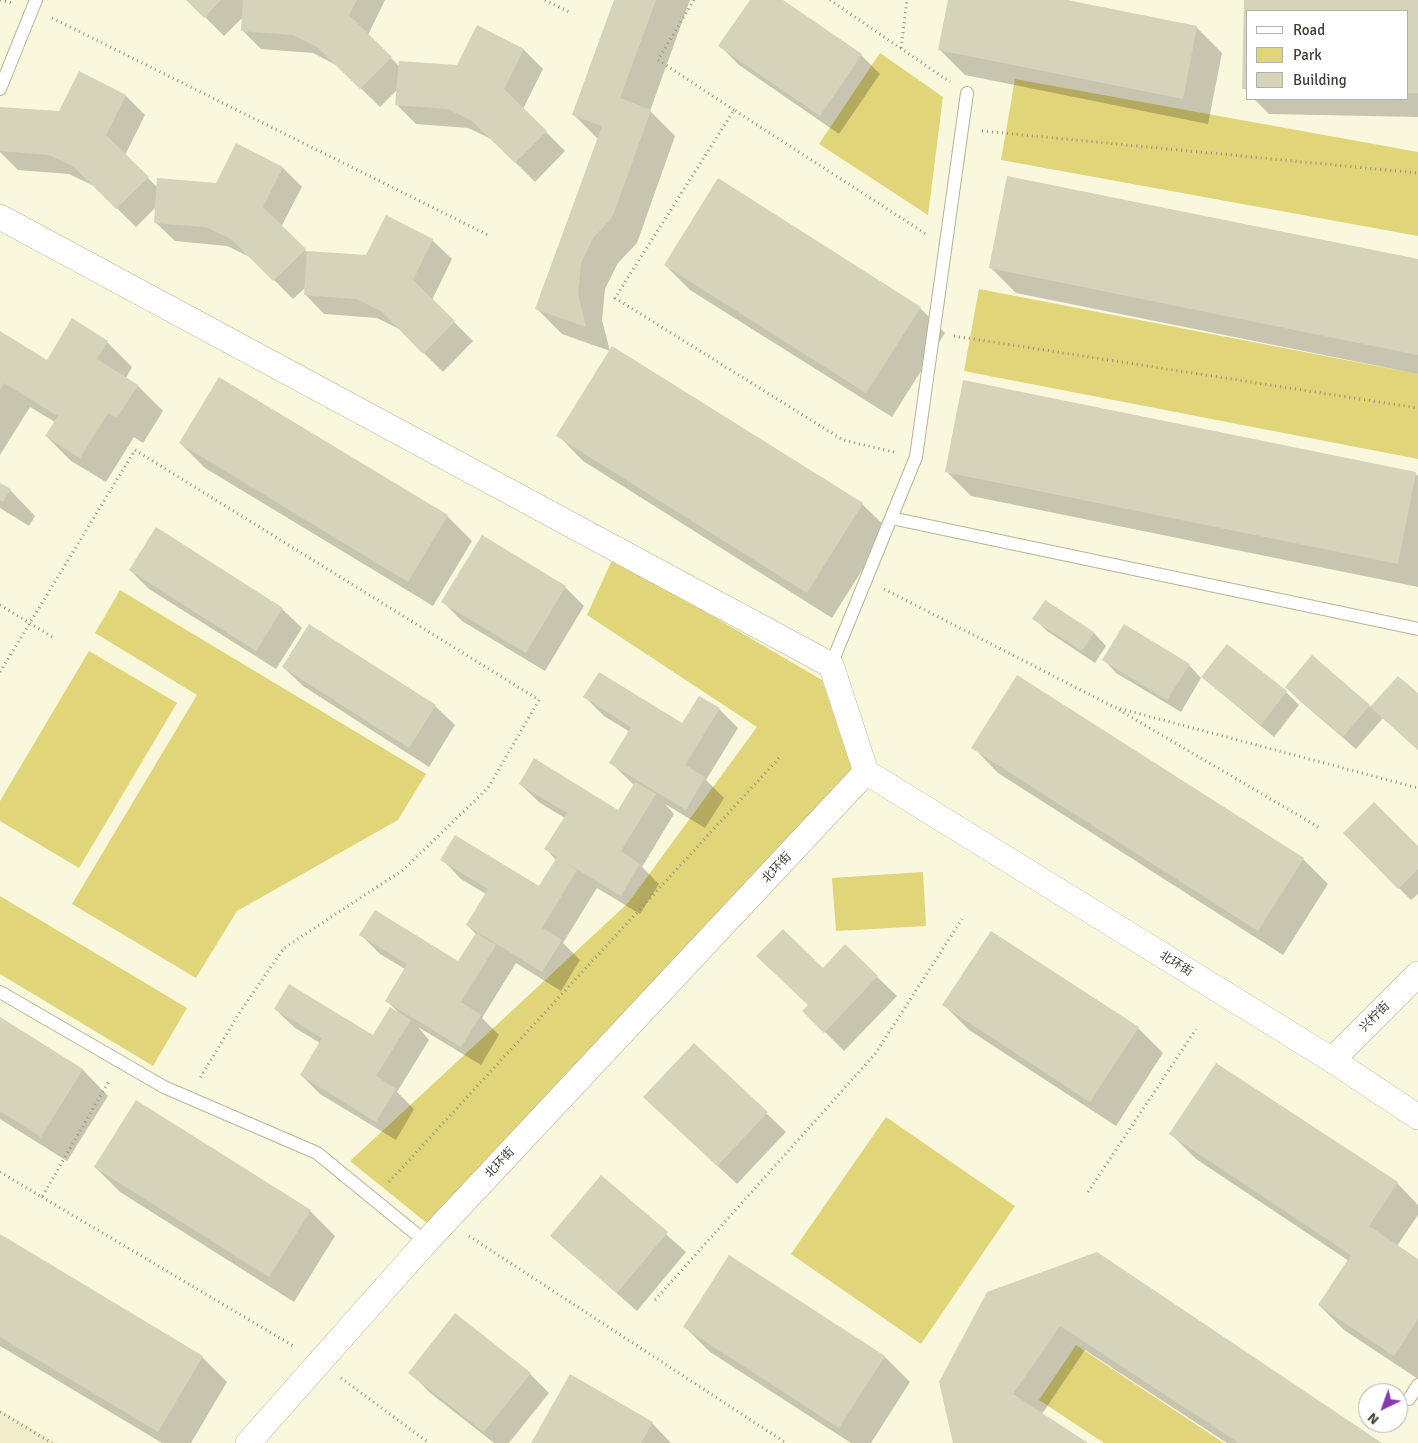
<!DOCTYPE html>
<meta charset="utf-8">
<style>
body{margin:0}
#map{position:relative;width:1418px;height:1443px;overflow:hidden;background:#f9f7dc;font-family:Signika,sans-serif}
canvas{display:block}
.legend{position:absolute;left:1246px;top:10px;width:162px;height:90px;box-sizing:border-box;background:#fff;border:1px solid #b2b1ad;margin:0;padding:6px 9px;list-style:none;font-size:15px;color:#3e3d32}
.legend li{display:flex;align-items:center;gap:10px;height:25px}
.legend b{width:25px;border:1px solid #b2b1ad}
.north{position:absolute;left:1358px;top:1383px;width:50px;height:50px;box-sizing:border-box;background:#fff;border:1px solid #b2b1ad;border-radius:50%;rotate:222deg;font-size:14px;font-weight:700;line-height:20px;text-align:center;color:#3e3d32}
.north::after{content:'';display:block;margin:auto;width:18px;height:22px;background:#883bad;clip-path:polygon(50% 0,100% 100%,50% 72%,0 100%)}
</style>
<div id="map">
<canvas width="1418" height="1443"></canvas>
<ul class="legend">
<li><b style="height:6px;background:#fff"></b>Road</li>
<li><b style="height:14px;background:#e0d579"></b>Park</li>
<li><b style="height:14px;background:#d5d3b9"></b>Building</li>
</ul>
<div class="north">N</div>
</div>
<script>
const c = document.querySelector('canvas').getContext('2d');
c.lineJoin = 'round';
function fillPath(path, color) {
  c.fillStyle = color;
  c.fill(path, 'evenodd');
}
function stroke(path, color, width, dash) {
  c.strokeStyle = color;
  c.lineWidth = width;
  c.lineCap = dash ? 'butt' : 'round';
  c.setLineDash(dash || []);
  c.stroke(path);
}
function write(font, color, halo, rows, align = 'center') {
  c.font = font + ' Signika,"Noto Sans SC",sans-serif';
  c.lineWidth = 4.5;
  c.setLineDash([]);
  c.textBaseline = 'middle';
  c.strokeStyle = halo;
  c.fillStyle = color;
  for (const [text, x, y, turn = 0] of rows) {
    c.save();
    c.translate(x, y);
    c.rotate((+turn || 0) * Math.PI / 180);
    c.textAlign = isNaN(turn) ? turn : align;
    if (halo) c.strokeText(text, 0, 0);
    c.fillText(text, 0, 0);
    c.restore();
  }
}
fillPath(new Path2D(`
 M0,1410L57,1443H0Z`), '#f1edcb');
fillPath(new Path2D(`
 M880,53L943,97L928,215L819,144Z
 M1015,79L1418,152V236L1001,160Z
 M979,289L1418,374V459L964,371Z
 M613,558L822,680L852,769L428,1224L350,1161L628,903L757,727L587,615Z
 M120,590L426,774L398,820L237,911L196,978L72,904L197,695L95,633Z
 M89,651L177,703L79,868L0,821V801Z
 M923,872L926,926L836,931L832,878Z
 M0,896L187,1008L153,1066L0,974Z
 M886,1117L1015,1206L921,1344L791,1254Z
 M1076,1345L1224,1443H1104L1039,1400Z`), '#e0d579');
fillPath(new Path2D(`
 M188,0H385L368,35L400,67H458L478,27L524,50L543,69L523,109L565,151L535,182L493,140L468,128L416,124L397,105L398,89L380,107L338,66L313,53L261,49L242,30L243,17L224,36Z
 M616,0H690L650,111L675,136L637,243L618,263L605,289L602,320L610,351L562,334L536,308L598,139L574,115Z
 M751,0H781L861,55L880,74L839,134L739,65L720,46Z
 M950,0H1061L1197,28L1222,53L1208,124L965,75L940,50Z
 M1245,0H1418V117L1269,114L1254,99H1407V11H1247V91L1244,88Z
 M126,96L145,115L125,155L158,188L217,184L283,168L302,187L281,227L307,252L367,256L432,240L452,259L432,300L473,341L443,372L401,330L377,318L324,314L305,294L306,287L293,299L252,258L227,246L175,241L155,222L156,207L136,227L94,186L69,174L18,170L0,152V127Z
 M1418,261V374L1016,293L991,268Z
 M665,265L920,308L945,333L892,417L690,290Z
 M0,332L47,362L107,342L132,367L126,378L138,386L163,411L143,443L134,437L106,482L71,461L46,436L55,422L30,407L0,455Z
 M612,347L862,504L888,529L832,618L583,461L558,435Z
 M180,443L447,516L472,541L433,606L205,468Z
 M946,471L1415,473L1418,476V587L971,496Z
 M0,484L10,490L35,516L29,526L0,508Z
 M156,529L282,609L302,628L276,669L149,589L130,570Z
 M565,587L584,606L545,671L462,621L443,602Z
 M1045,601L1094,633L1106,646L1095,663L1047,631L1034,618Z
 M309,625L435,706L455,725L429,767L303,686L283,667Z
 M1227,646L1286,692L1299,705L1274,737L1202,677Z
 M1313,656L1372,708L1418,695V750L1383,718L1356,749L1299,700L1286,687Z
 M1104,660L1189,665L1201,678L1181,712L1116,673Z
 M585,697L682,725L719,709L738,728L706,780L724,798L705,828L665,804L674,814L642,867L659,884L640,914L597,888L563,943L580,960L561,991L516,963L482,1018L499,1035L481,1065L418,1027L429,1040L397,1092L414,1109L396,1140L320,1094L301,1075L320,1043L295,1028L275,1009L373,1037L398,1012L387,1001L405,969L380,954L361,935L459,962L476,934L467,925L486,894L461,879L442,859L539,888L556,860L546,849L565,818L540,803L520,784L618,811L634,785L611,763L630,732L604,716Z
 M973,747L1303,859L1328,884L1283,955L998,773Z
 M1344,833L1418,847V894L1411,900Z
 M845,946L897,996L844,1051L823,1030L809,1006L823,969Z
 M944,1005L1138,1028L1163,1053L1116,1126L969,1030Z
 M0,1018L83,1070L108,1096L67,1161L0,1119Z
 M694,1045L786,1132L737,1184L664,1116Z
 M136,1101L310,1211L335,1236L294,1302L120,1192L95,1167Z
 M1171,1134L1397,1183L1418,1205V1215L1397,1246L1418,1260V1379L1344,1330L1319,1305L1349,1261L1196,1159Z
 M601,1177L686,1252L637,1311L551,1236Z
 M0,1236L202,1357L227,1382L191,1443H162L0,1346Z
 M729,1257L885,1357L910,1382L871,1443H851L710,1352L685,1327Z
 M988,1293L1379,1443H1227L1085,1350L1042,1414L1086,1443H955Z
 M410,1372L530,1374L549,1393L509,1443H494L429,1392Z
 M652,1423L671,1443H532Z`), '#0003');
fillPath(new Path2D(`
 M186,0H221L204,18Z
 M243,0H357L349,15L392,57L360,89L317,47L293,35L241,31Z
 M614,0H656L620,98L651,110L612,218L593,238L581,263L578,294L586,327L535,309L602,126L572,115Z
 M750,0H783L862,54L820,116L718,46Z
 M948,0H1067L1197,26L1183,99L938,50Z
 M1244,0H1418V93H1407V11H1247V89H1242Z
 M477,25L524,49L504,89L547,131L515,163L472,121L448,109L395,105L399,61L457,65Z
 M79,71L126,95L106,135L149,177L116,209L74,167L49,155L0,151V107L59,111Z
 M236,143L283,167L263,207L306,249L273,281L231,239L206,227L154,223L157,178L216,183Z
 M1007,176L1418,259V355L989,268Z
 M718,178L921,307L866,393L664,265Z
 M386,215L433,239L413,280L455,321L423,354L381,311L356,299L304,295L307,251L366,255Z
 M72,318L108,341L97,359L138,385L117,418L108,413L80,458L45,436L58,416L4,383L0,390V331L47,360Z
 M612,346L863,503L807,593L556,436Z
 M219,377L448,515L408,582L179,443Z
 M963,380L1416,472L1398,564L945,472Z
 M0,483L11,489L3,502L0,500Z
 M156,527L283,608L256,651L129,570Z
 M482,535L566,586L526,653L441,602Z
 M1045,600L1094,632L1082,651L1032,619Z
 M309,624L436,705L409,748L282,667Z
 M1124,624L1190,664L1167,700L1102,660Z
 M1227,644L1287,691L1261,725L1201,677Z
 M1312,655L1370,705L1343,737L1285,687Z
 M599,672L682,723L699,696L720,708L685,765L705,777L686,810L609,763L631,727L583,697Z
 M1017,675L1304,858L1258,931L971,748Z
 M1398,676L1418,693V750L1370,707Z
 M534,758L618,810L635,782L656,794L621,851L640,864L621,896L562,860L577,870L542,928L562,940L542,972L466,925L488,889L440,860L455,835L539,886L557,857L544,849L567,813L519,784Z
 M1374,802L1418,846V869L1398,889L1343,833Z
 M375,910L458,961L476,933L496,945L461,1002L481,1015L461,1047L385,1001L407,964L359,935Z
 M783,929L823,968L845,944L878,976L824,1033L802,1011L808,1005L756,956Z
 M991,931L1139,1027L1090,1102L942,1005Z
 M289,984L373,1035L390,1007L411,1020L376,1076L396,1089L376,1122L300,1075L322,1038L274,1009Z
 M0,1017L83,1069L41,1137L0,1111Z
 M694,1043L768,1112L717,1166L643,1097Z
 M1216,1063L1398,1182L1369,1226L1418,1259V1319L1394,1356L1318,1305L1351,1255L1169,1134Z
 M136,1100L311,1210L269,1277L94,1167Z
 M601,1175L668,1232L617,1293L550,1236Z
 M0,1234L203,1356L158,1432L0,1337Z
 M1097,1252L1382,1443H1239L1060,1326L1013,1394L1088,1443H953L939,1382L987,1292Z
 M729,1255L885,1356L839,1428L683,1327Z
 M455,1313L531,1373L484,1432L408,1373Z
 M570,1374L653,1422L641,1443H531Z`), '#d5d3b9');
const lane = new Path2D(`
 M0,89L36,0
 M891,518L1418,629
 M831,665L916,457L967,93
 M0,992L164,1087L317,1153L426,1242
 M1409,1399L1418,1385`);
const street = new Path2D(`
 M0,217L831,665L866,772
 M1332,1060L1418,974
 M248,1443L426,1242L866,772L1332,1060L1418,1117`);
stroke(lane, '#b7b49b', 14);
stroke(street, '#b7b49b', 26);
stroke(new Path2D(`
 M0,0L12,3
 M545,0L569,12
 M694,0L658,60L734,110
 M830,0L950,82
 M52,18L488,235
 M901,48L907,0
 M982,131L1418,173
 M954,336L1418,408
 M894,452L843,440L615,298L734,110L926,234
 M884,589L1114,707L1418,788
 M0,605L54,638
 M0,672L135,450L539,700L488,788L403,870L284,948L238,1015L200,1078
 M1119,710L1320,828
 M0,1172L42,1197L109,1081
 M389,1182L780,757
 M1088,1192L1196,1029
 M42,1197L295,1347
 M469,1236L786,1443
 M655,1300L875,1054L962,919
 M341,1378L429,1443
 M0,1412L52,1443`), '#92917f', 3, [1, 4]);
stroke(lane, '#fff', 12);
stroke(street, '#fff', 25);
write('12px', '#3e3d32', '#fff', [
 ["北环街",777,868,-47],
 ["北环街",1176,964,32],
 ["兴柠街",1375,1017,-45],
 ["北环街",500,1163,-47]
]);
</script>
